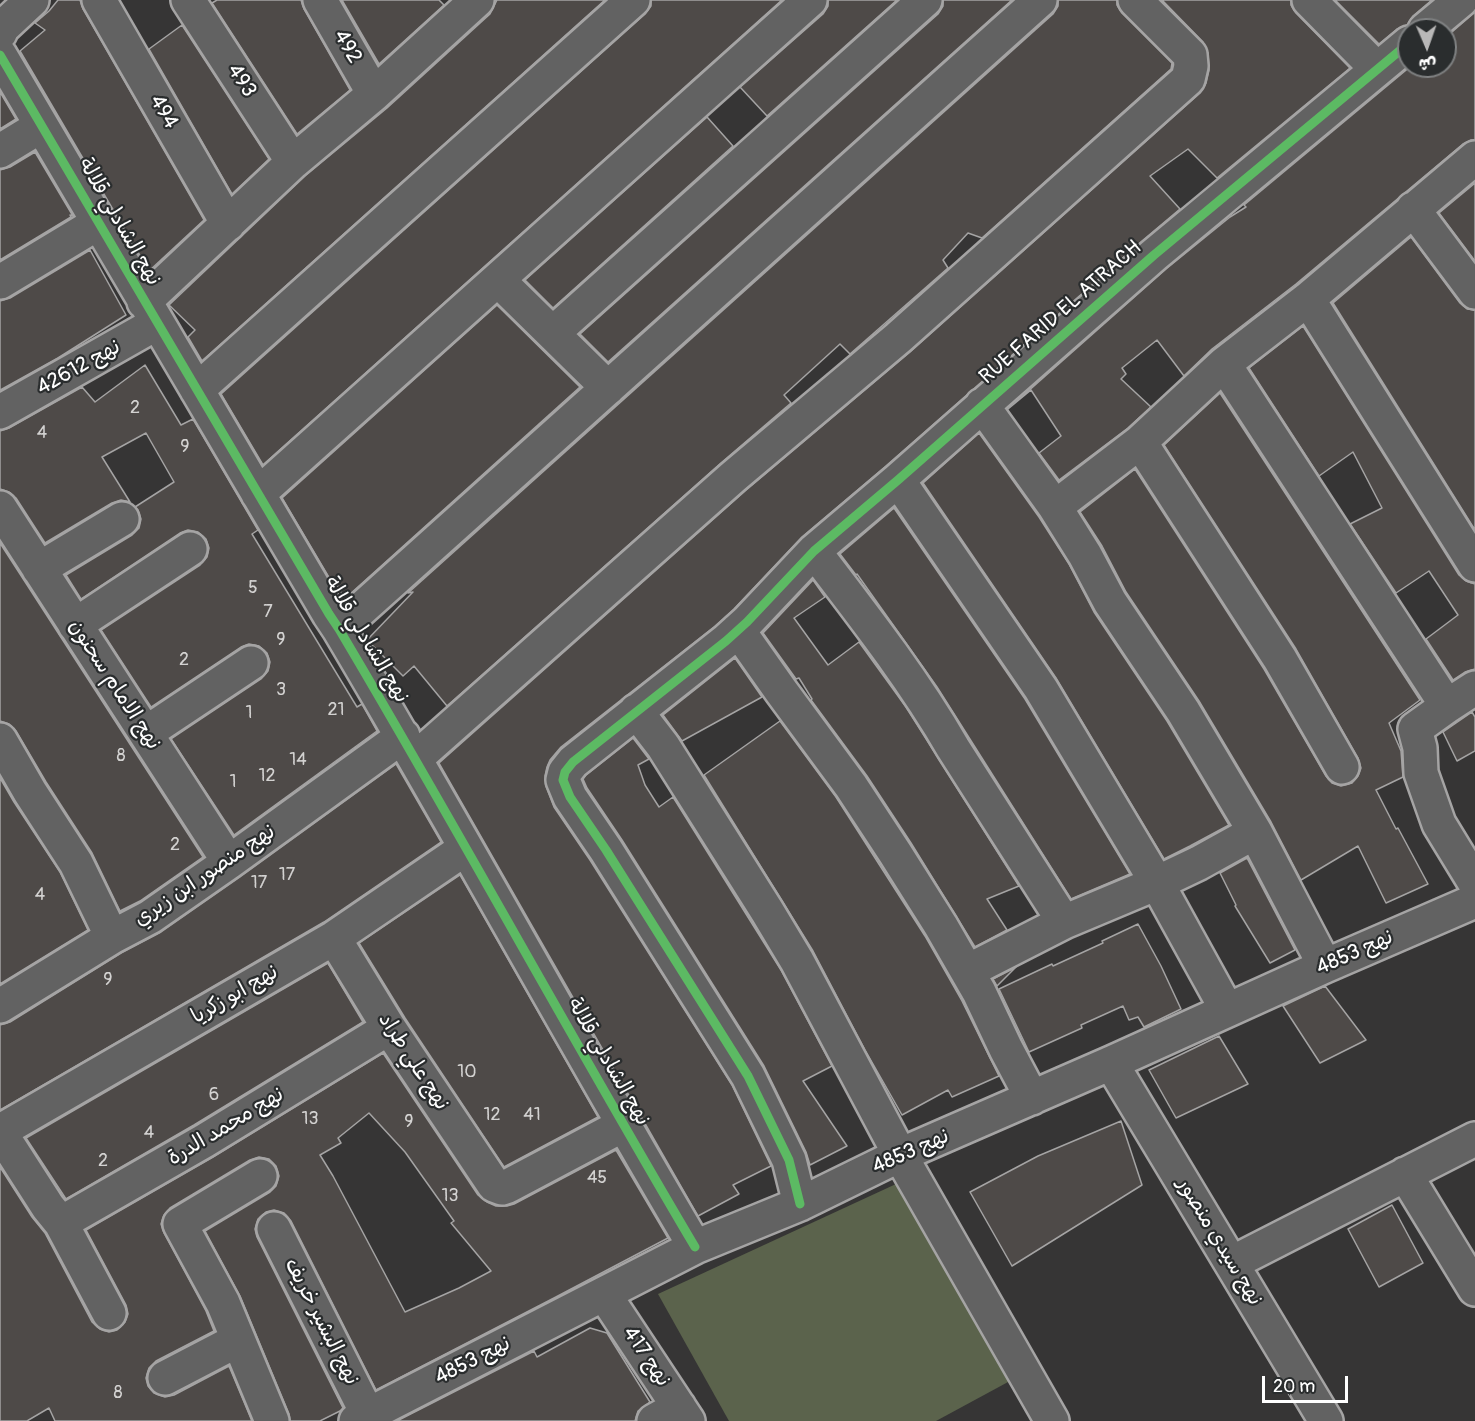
<!DOCTYPE html>
<meta charset="utf-8">
<style>
body{margin:0}
#map{position:relative;width:1475px;height:1421px;overflow:hidden;background:#363535;font-family:Pangolin,"Playpen Sans Arabic",sans-serif}
canvas{display:block}
.north{position:absolute;left:1397px;top:18px;width:60px;height:60px;box-sizing:border-box;background:#2a2d2e;border:2px solid #7f8182;border-radius:50%;rotate:178deg;font-size:16px;font-weight:700;line-height:24px;text-align:center;color:#fff}
.north::after{content:'';display:block;margin:auto;width:21px;height:27px;background:#b9b8b8;clip-path:polygon(50% 0,100% 100%,50% 72%,0 100%)}
.scale{position:absolute;left:1262px;top:1376px;width:86px;height:27px;box-sizing:border-box;border:3px solid #fff;border-top:0;padding-left:8px;font-size:18px;line-height:21px;white-space:nowrap;color:#fff;-webkit-text-stroke:4px #2a2d2e;paint-order:stroke}
</style>
<div id="map">
<canvas width="1475" height="1421"></canvas>
<div class="north">ش</div>
<div class="scale">20 m</div>
</div>
<script>
const c = document.querySelector('canvas').getContext('2d');
c.lineJoin = 'round';
function fillPath(path, color) {
  c.fillStyle = color;
  c.fill(path, 'evenodd');
}
function stroke(path, color, width, dash) {
  c.strokeStyle = color;
  c.lineWidth = width;
  c.lineCap = dash ? 'butt' : 'round';
  c.setLineDash(dash || []);
  c.stroke(path);
}
function write(font, color, halo, rows, align = 'center') {
  c.font = font + ' Pangolin,"Playpen Sans Arabic",sans-serif';
  c.lineWidth = 4.5;
  c.setLineDash([]);
  c.textBaseline = 'middle';
  c.strokeStyle = halo;
  c.fillStyle = color;
  for (const [text, x, y, turn = 0] of rows) {
    c.save();
    c.translate(x, y);
    c.rotate((+turn || 0) * Math.PI / 180);
    c.textAlign = isNaN(turn) ? turn : align;
    if (halo) c.strokeText(text, 0, 0);
    c.fillText(text, 0, 0);
    c.restore();
  }
}
fillPath(new Path2D(`
 M909,1178L1021,1375L936,1421H729L658,1294Z`), '#5b634c');
const building = new Path2D(`
 M58,0H80L83,9L204,220L149,271L20,51L45,30L35,23L49,11Z
 M217,0H301L304,9L350,90L297,134L212,3Z
 M342,0H439L444,5L379,64Z
 M497,0H605L202,361L188,337L195,330L169,305L305,176L387,108L490,14Z
 M651,0H782L263,465L221,394L645,14L651,6Z
 M828,0H897L767,116L740,87L823,14L828,6Z
 M943,0H1012L608,362L580,334L938,14L943,6Z
 M1058,0H1117V5L1122,13L1172,63L1171,69L982,238L968,233L943,260L948,268L850,354L840,344L784,395L791,403L721,463L447,706L414,666L403,676L367,640L413,592L408,593L1053,14L1058,6Z
 M1162,0H1291V5L1296,13L1350,68L1217,178L1188,149L1150,176L1180,209L1142,241L886,466L802,537L734,609L714,627L561,747L550,760L547,767L545,776L546,786L554,807L590,860L732,1085L771,1166L733,1185L739,1194L698,1216L439,763L745,491L910,352L1200,93L1206,83L1209,70L1208,53L1203,42Z
 M1335,0H1432L1413,16L1407,25L1397,29L1379,44Z
 M1475,12V140H1471L1463,144L1296,284L1212,349L1184,376L1157,340L1122,368L1126,374L1121,379L1151,407L1128,428L1059,480L1039,453L1061,436L1031,390L1008,409L1166,269L1230,217L1246,207L1244,205L1411,66H1445V38Z
 M182,25L269,159L232,194L149,49Z
 M0,92L16,119L0,129Z
 M707,117L733,146L553,308L525,280Z
 M35,152L73,216L70,215L71,217L0,260V170L10,167Z
 M1475,183V261L1439,213Z
 M1411,237L1460,303L1467,309L1475,310V530L1333,303Z
 M90,250L126,315L58,358L0,390V301L10,298Z
 M497,305L580,387L349,595H343L337,585L334,586L282,498Z
 M1303,326L1459,575L1466,581L1475,584V669L1465,672L1453,680L1426,639L1458,615L1429,571L1396,593L1350,524L1382,508L1353,452L1319,476L1249,368Z
 M145,365L181,425L193,419L258,530L252,534L357,707L362,704L377,731L234,835L171,739L261,679L268,671L270,662L267,653L259,646L249,644L241,647L151,707L101,630L200,565L207,557L209,548L206,539L198,532L188,530L180,533L81,599L66,575L132,535L139,528L141,519L138,510L135,507L174,482L146,433L102,457L130,502L121,500L112,503L45,543L16,498L9,492L0,489V431L9,428L82,387L95,402Z
 M1220,393L1420,700L1389,723L1401,751L1403,777L1376,790L1396,829L1398,828L1428,884L1386,903L1358,846L1301,880L1271,822L1199,701L1126,592L1102,546L1080,512L1135,469L1264,669L1326,776L1332,783L1341,786L1352,783L1358,776L1361,768L1358,758L1296,649L1164,445Z
 M979,433L1039,517L1069,564L1094,612L1167,721L1229,825L1190,846L1164,859L1056,678L923,483Z
 M894,508L1025,699L1130,874L1071,899L937,687L857,574L856,575L840,554Z
 M0,543L203,857L140,901L120,911L92,853L46,782L16,731L9,724L0,721Z
 M813,580L825,597L794,618L828,665L859,642L906,707L1019,886L987,899L1007,930L975,947L911,843L867,776L811,700L812,699L799,678L796,679L763,633Z
 M735,658L762,697L682,741L663,715Z
 M1472,712L1475,717V751L1457,761L1443,732Z
 M780,721L836,797L925,936L962,1001L999,1076L952,1097L948,1090L902,1115L865,1050L813,951L704,775Z
 M633,738L649,759L638,765L645,785L659,807L673,797L781,970L832,1066L803,1081L847,1146L810,1165L806,1152L764,1066L622,840L587,788L583,779L586,775Z
 M396,764L441,842L324,922L0,1110V1025L10,1022L121,953L161,932L240,877Z
 M0,778L14,802L60,872L88,930L0,984Z
 M1247,858L1295,950L1270,963L1235,906L1236,905L1220,873Z
 M460,875L598,1117L504,1167L405,1018L359,943Z
 M1138,924L1161,966L1181,1009L1144,1027L1138,1017L1129,1020L1123,1006L1081,1025L1082,1028L1029,1052L999,989L1052,964L1053,966L1103,943L1102,941Z
 M328,963L363,1022L194,1125L66,1199L26,1138Z
 M1016,967L997,986L993,979Z
 M1325,986L1366,1040L1320,1063L1283,1006Z
 M1219,1036L1248,1084L1176,1118L1149,1070Z
 M383,1053L478,1195L487,1202L496,1206H507L514,1204L616,1150L668,1238L554,1298L376,1390L291,1221L284,1213L274,1210L266,1212L258,1219L255,1229L257,1237L343,1408L340,1411L320,1421H290L289,1414L240,1296L205,1231L270,1192L276,1186L279,1176L276,1166L269,1159L259,1157L250,1160L170,1208L164,1215L161,1224L164,1233L206,1311L214,1331L156,1361L149,1368L146,1378L148,1386L154,1393L165,1397L174,1395L229,1366L252,1421H55L49,1408L27,1421H0V1167L32,1217L45,1233L92,1322L100,1329L109,1332L117,1330L125,1322L128,1314L126,1305L86,1230L213,1157ZM369,1113L405,1152L454,1221L451,1223L491,1271L459,1288L405,1312L333,1176L320,1155L341,1143L338,1138Z
 M1121,1121L1142,1185L1012,1266L970,1192L1038,1156Z
 M1392,1205L1423,1263L1379,1287L1348,1229Z
 M590,1328L607,1333L650,1402L638,1411L635,1421H397L534,1351L537,1357Z`);
fillPath(building, '#4e4a48');
stroke(building, '#a5a4a4', 1.5);
const minor = new Path2D(`
 M99,0L228,224
 M188,0L293,162
 M320,0L374,94
 M1309,0L1377,69
 M1425,30L1461,0
 M0,33L2,28L32,0
 M0,55L329,614L339,629C461,834 574,1043 695,1247
 M0,151L41,126
 M1413,209L1475,292
 M498,280L608,388
 M0,282L98,223
 M1308,299L1475,565
 M144,302L293,162L374,94L477,0
 M553,333L925,0
 M1224,364L1447,706L1415,729L1420,748L1421,773L1439,824L1475,883
 M197,390L633,0
 M982,405L1055,507L1085,555L1110,602L1183,711L1255,832L1325,966
 M0,412L157,323
 M1140,442L1280,659L1342,767
 M898,480L1041,689L1157,883L1227,1010
 M258,494L810,0
 M1055,507L1140,442L1224,364L1308,299L1475,158
 M0,508L229,862
 M814,551C863,615 913,679 953,748L1064,922
 M39,569L122,519
 M75,625L190,549
 M339,629L1040,0
 M738,630L781,691L851,786L895,853L941,926L979,992L1006,1049L1032,1098
 M1447,706L1475,688
 M636,711L663,746L767,911L797,961L900,1155L1052,1421
 M146,733L251,663
 M0,740L30,792L76,863L112,937
 M415,759L733,477L898,338L1188,79L1191,66L1190,55L1135,0
 M334,938L389,1028L494,1185L502,1188L508,1186L623,1125
 M968,971L1064,922L1157,883L1199,863L1255,832
 M0,1006L112,937L150,917L229,862L403,736
 M1111,1063L1326,1421
 M1405,1174L1475,1289
 M260,1176L180,1224L223,1303L272,1421
 M800,1204L789,1160L748,1076L606,850L570,797L563,780L565,772L573,762L726,641L747,622L814,551L898,480L1154,255L1409,43
 M61,1223L204,1141L389,1028
 M274,1229L368,1415
 M1232,1263L1475,1139
 M604,1294L688,1421
 M109,1313L61,1223L48,1207L3,1137L5,1129L9,1126L334,938L466,848
 M165,1378L238,1340
 M356,1421L695,1247L800,1204L900,1155L1111,1063L1325,966L1475,901
 M654,1421L679,1407`);
stroke(minor, '#a5a4a4', 38);
stroke(minor, '#626262', 33);
stroke(new Path2D(`
 M0,55L329,614L339,629C461,834 574,1043 695,1247
 M800,1204L789,1160L748,1076L606,850L570,797L563,780L565,772L573,762L726,641L747,622L814,551L898,480L1154,255L1409,43`), '#5cba63', 9);
write('18px', '#d3d2d1', null, [
 ["2",135,408],
 ["4",42,433],
 ["9",185,447],
 ["5",253,588],
 ["7",268,612],
 ["9",281,640],
 ["2",184,660],
 ["3",281,690],
 ["21",336,710],
 ["1",249,713],
 ["8",121,756],
 ["14",298,760],
 ["12",267,776],
 ["1",233,782],
 ["2",175,845],
 ["17",287,875],
 ["17",259,883],
 ["4",40,895],
 ["9",108,980],
 ["10",467,1072],
 ["6",214,1095],
 ["12",492,1115],
 ["41",532,1115],
 ["13",310,1119],
 ["9",409,1122],
 ["4",149,1133],
 ["2",103,1161],
 ["45",597,1178],
 ["13",450,1196],
 ["8",118,1393]
]);
write('21px', '#fff', '#2a2d2e', [
 ["492",347,47,60],
 ["493",241,81,57],
 ["494",163,112,60],
 ["نهج الشادلي قلالة",119,222,60],
 ["RUE FARID EL ATRACH",1061,313,-41],
 ["نهج 42612",79,368,-29],
 ["نهج الشادلي قلالة",366,640,59],
 ["نهج الامام سحنون",114,685,57],
 ["نهج منصور ابن زيري",205,876,-34],
 ["نهج 4853",1355,953,-24],
 ["نهج ابو زكريا",235,995,-30],
 ["نهج علي طراد",413,1062,57],
 ["نهج الشادلي قلالة",608,1062,60],
 ["نهج محمد الدرة",226,1127,-31],
 ["نهج 4853",911,1152,-24],
 ["نهج سيدي منصور",1219,1242,59],
 ["نهج البشير خريف",321,1322,63],
 ["نهج 417",646,1357,56],
 ["نهج 4853",473,1361,-27]
]);
</script>
